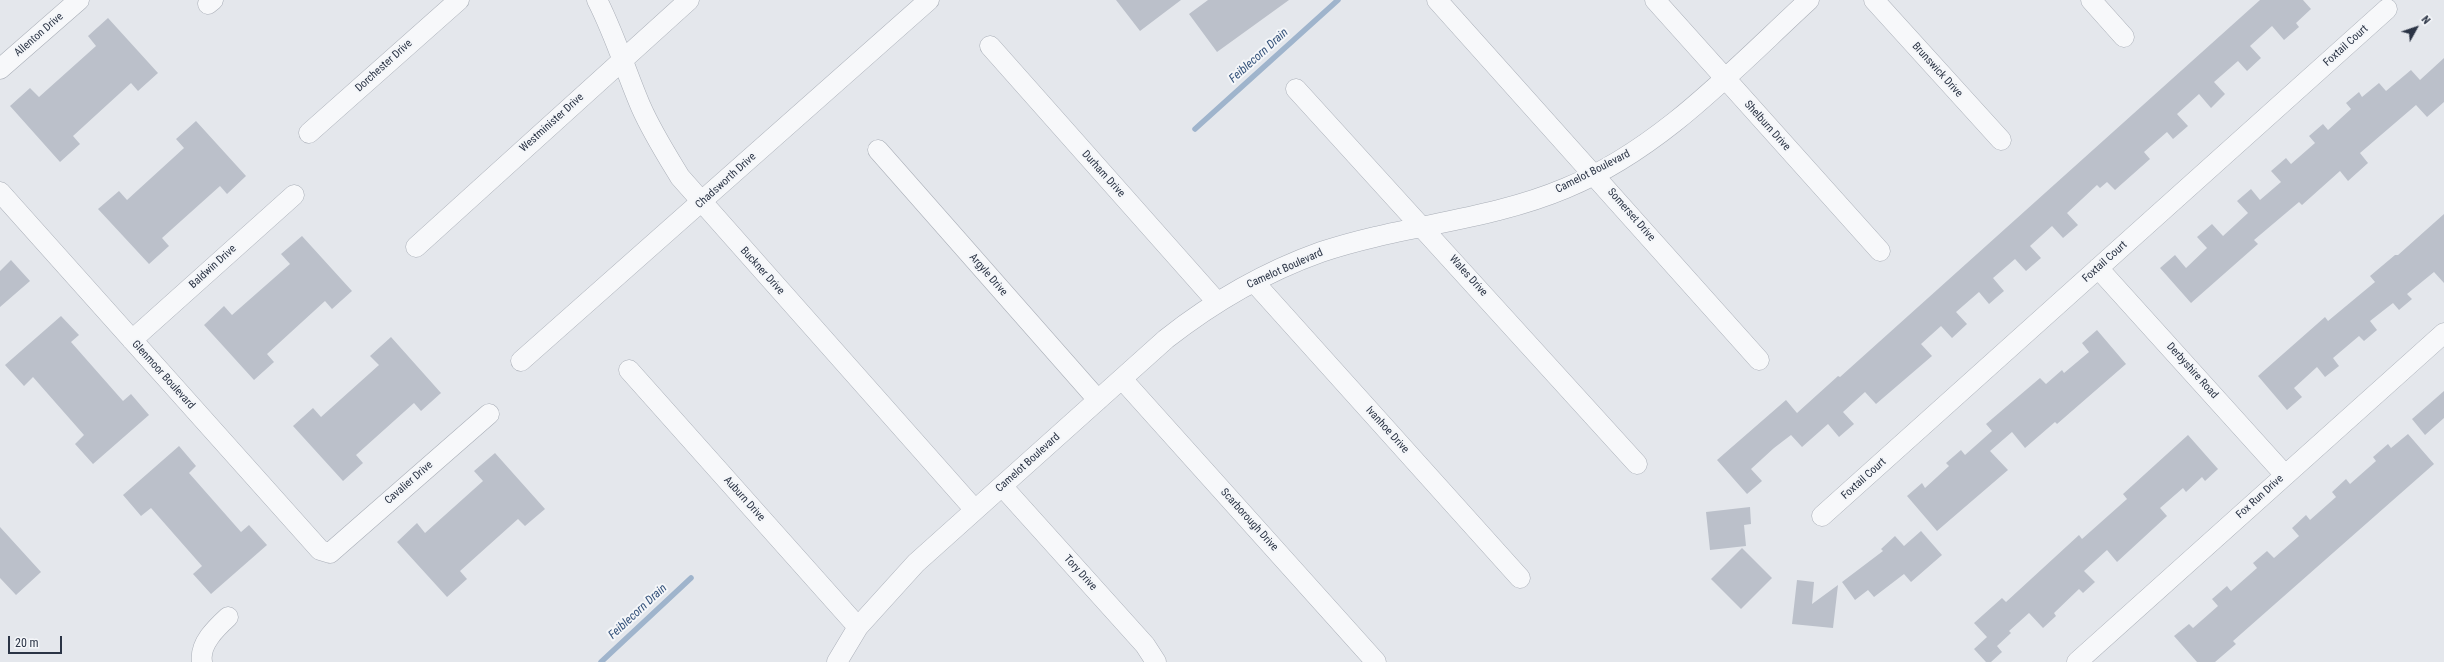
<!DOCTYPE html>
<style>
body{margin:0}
#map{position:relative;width:2444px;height:662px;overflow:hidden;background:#e4e7ec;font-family:"Roboto Condensed",sans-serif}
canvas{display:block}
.north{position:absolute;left:2396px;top:8px;width:40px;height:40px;-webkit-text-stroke:3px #f4f6f9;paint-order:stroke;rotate:50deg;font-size:11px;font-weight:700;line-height:16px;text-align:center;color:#2b3445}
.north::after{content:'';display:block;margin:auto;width:14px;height:18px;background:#2b3445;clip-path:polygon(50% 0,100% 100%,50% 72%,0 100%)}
.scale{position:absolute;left:8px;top:636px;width:54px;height:18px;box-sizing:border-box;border:2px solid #2b3445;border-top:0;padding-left:5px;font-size:12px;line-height:14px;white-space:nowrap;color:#2b3445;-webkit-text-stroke:3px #f4f6f9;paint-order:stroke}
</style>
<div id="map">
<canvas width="2444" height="662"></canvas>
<div class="north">N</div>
<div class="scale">20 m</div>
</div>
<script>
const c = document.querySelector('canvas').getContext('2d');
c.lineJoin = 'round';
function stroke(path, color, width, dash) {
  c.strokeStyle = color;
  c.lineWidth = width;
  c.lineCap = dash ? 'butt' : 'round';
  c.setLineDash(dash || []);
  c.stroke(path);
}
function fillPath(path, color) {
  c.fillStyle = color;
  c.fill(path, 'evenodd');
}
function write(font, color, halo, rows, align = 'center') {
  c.font = font + ' "Roboto Condensed",sans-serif';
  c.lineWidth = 4;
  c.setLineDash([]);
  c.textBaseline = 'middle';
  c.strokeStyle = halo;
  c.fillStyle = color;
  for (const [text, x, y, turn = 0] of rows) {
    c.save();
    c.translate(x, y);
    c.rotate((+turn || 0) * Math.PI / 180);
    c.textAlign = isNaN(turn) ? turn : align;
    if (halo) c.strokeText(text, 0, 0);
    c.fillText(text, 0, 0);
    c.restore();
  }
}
stroke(new Path2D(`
 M1195,129L1338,0
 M601,662L691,578`), '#9fb4cc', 5.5);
fillPath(new Path2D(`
 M1116,0H1181L1140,31Z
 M1208,0H1289L1217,52L1189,14Z
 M2260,0H2303L2311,9L2296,23L2299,27L2284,40L2272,26L2250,46L2261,58L2247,71L2238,61L2214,82L2225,94L2211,108L2199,94L2177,114L2188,126L2173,139L2167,132L2144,152L2150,159L2115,190L2107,182L2100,188L2097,185L2067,213L2078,225L2063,238L2052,226L2030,246L2041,258L2026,271L2015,259L1993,278L2004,291L1989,304L1979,292L1956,312L1967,324L1952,338L1941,326L1921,344L1932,356L1876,404L1865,392L1843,412L1854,424L1839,437L1828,424L1802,447L1791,435L1774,448L1751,469L1762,481L1747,494L1717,460L1786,400L1797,413L1838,376L1840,377Z
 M108,18L158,73L138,91L131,83L73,136L80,144L60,162L10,106L30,88L39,97L96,46L88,36Z
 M2444,58V102L2427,117L2416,105L2360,153L2368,163L2348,181L2340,171L2302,205L2299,202L2254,240L2258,244L2191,303L2160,268L2175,255L2186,268L2207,248L2197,237L2212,224L2223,236L2248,213L2237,201L2251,189L2260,200L2281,182L2271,171L2286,158L2291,164L2315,143L2309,136L2323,124L2328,130L2351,109L2346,103L2359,92L2362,97L2379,83L2386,91L2411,70L2420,80Z
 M196,121L246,176L227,194L220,186L162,238L169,246L149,264L98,209L119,191L127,200L184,148L176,139Z
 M2444,214V283L2434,272L2407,294L2412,299L2399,310L2393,303L2370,321L2377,330L2364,341L2359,336L2333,358L2339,366L2325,377L2317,367L2294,388L2302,397L2287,410L2258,376L2325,317L2328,321L2375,282L2370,276L2395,255H2398Z
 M302,236L352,291L332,309L325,301L267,354L274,362L254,380L204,325L224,306L232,315L290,264L281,254Z
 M11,260L30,281L0,307V271Z
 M61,316L79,335L71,342L123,401L131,394L149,415L93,464L75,444L84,435L33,377L24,386L5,365Z
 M2097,330L2126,364L2057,424L2055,422L2025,448L2012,432L1990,451L2008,470L1937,531L1907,496L1922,483L1925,488L1949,466L1946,463L1961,450L1965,455L1992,431L1986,424L2040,378L2046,384L2062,370L2064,373L2089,352L2082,343Z
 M391,337L441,393L421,411L414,403L356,455L363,463L343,481L293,426L313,408L321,417L379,365L370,356Z
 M2444,391V418L2425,435L2412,419Z
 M2408,434L2434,464L2233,641L2236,644L2215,662H2197L2174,636L2189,624L2193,628L2218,606L2212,599L2227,586L2231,591L2257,568L2253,563L2267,551L2274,558L2299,536L2292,528L2306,515L2310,520L2336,497L2332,492L2346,479L2350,484L2376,461L2373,457L2388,444L2391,448Z
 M2188,435L2218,469L2205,481L2202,477L2186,492L2183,488L2160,508L2167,516L2117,562L2107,550L2084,571L2095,582L2083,593L2079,589L2054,613L2056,616L2043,628L2029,613L2009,631L2011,633L1997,646L2002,652L1991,662H1986L1974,649L1987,637L1974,623L2002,598L2006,602L2079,535L2082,539L2127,499L2123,494Z
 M179,446L196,466L189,473L241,532L249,525L267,545L211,594L193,574L202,566L151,508L141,516L123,495Z
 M495,453L545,509L525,526L518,519L460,571L467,579L447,597L397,542L417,523L425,533L483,481L474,471Z
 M1750,507L1751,524L1744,525L1746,546L1710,550L1706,512Z
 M0,527L41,572L16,595L0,578Z
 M1921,531L1942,555L1911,582L1904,574L1874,597L1868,590L1855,600L1842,582L1883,551L1881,549L1895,536L1904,546Z
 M1742,548L1772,578L1741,609L1711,579Z
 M1797,580L1814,582L1812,604L1838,585L1833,628L1792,624Z`), '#bbc0ca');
const minor = new Path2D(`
 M597,0C615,35 626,72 641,107C652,132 666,154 680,177L975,510
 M1437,0L1759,360
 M1655,0L1880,251
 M1874,0L2001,140
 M2091,0L2124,37
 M208,4L213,0
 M990,46L1217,302
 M0,69L79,0
 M1296,89L1637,464
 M309,133L459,0
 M878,150L1098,400
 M0,192L320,550L330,553L489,414
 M416,247L689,0
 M2098,268L2285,475
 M1254,282L1520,578
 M132,340L294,195
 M521,361L929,0
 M629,370L858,627
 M1122,379L1376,662
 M1002,486L1145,645L1156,662
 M1822,516L2387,9
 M202,662C199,644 216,628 228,617
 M837,662L858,627L916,563L1166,339C1213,302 1265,272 1321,252C1401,225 1488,221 1566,188C1661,149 1734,69 1809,0
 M2077,662L2444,333`);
stroke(minor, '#a9aeb7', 21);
stroke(minor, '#f7f8fa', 20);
write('11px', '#2b3445', '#f4f6f9', [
 ["Allenton Drive",39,35,-41],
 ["Foxtail Court",2346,46,-42],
 ["Dorchester Drive",384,66,-42],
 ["Brunswick Drive",1937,70,48],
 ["Westminister Drive",552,123,-42],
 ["Shelburn Drive",1767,126,48],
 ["Camelot Boulevard",1593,172,-27],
 ["Durham Drive",1103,174,48],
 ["Chadsworth Drive",726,181,-42],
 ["Somerset Drive",1631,215,49],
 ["Foxtail Court",2105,262,-42],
 ["Baldwin Drive",213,267,-42],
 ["Camelot Boulevard",1285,269,-24],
 ["Buckner Drive",762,271,48],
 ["Argyle Drive",988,275,49],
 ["Wales Drive",1468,276,48],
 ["Derbyshire Road",2192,371,48],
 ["Glenmoor Boulevard",163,375,48],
 ["Ivanhoe Drive",1387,430,48],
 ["Camelot Boulevard",1028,463,-42],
 ["Foxtail Court",1864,479,-42],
 ["Cavalier Drive",409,483,-41],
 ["Fox Run Drive",2260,497,-42],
 ["Auburn Drive",744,499,48],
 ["Scarborough Drive",1249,520,48],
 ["Tory Drive",1080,573,48]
]);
write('italic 12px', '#34527a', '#f4f6f9', [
 ["Feiblecorn Drain",1259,56,-42],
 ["Feiblecorn Drain",638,612,-43]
]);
</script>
